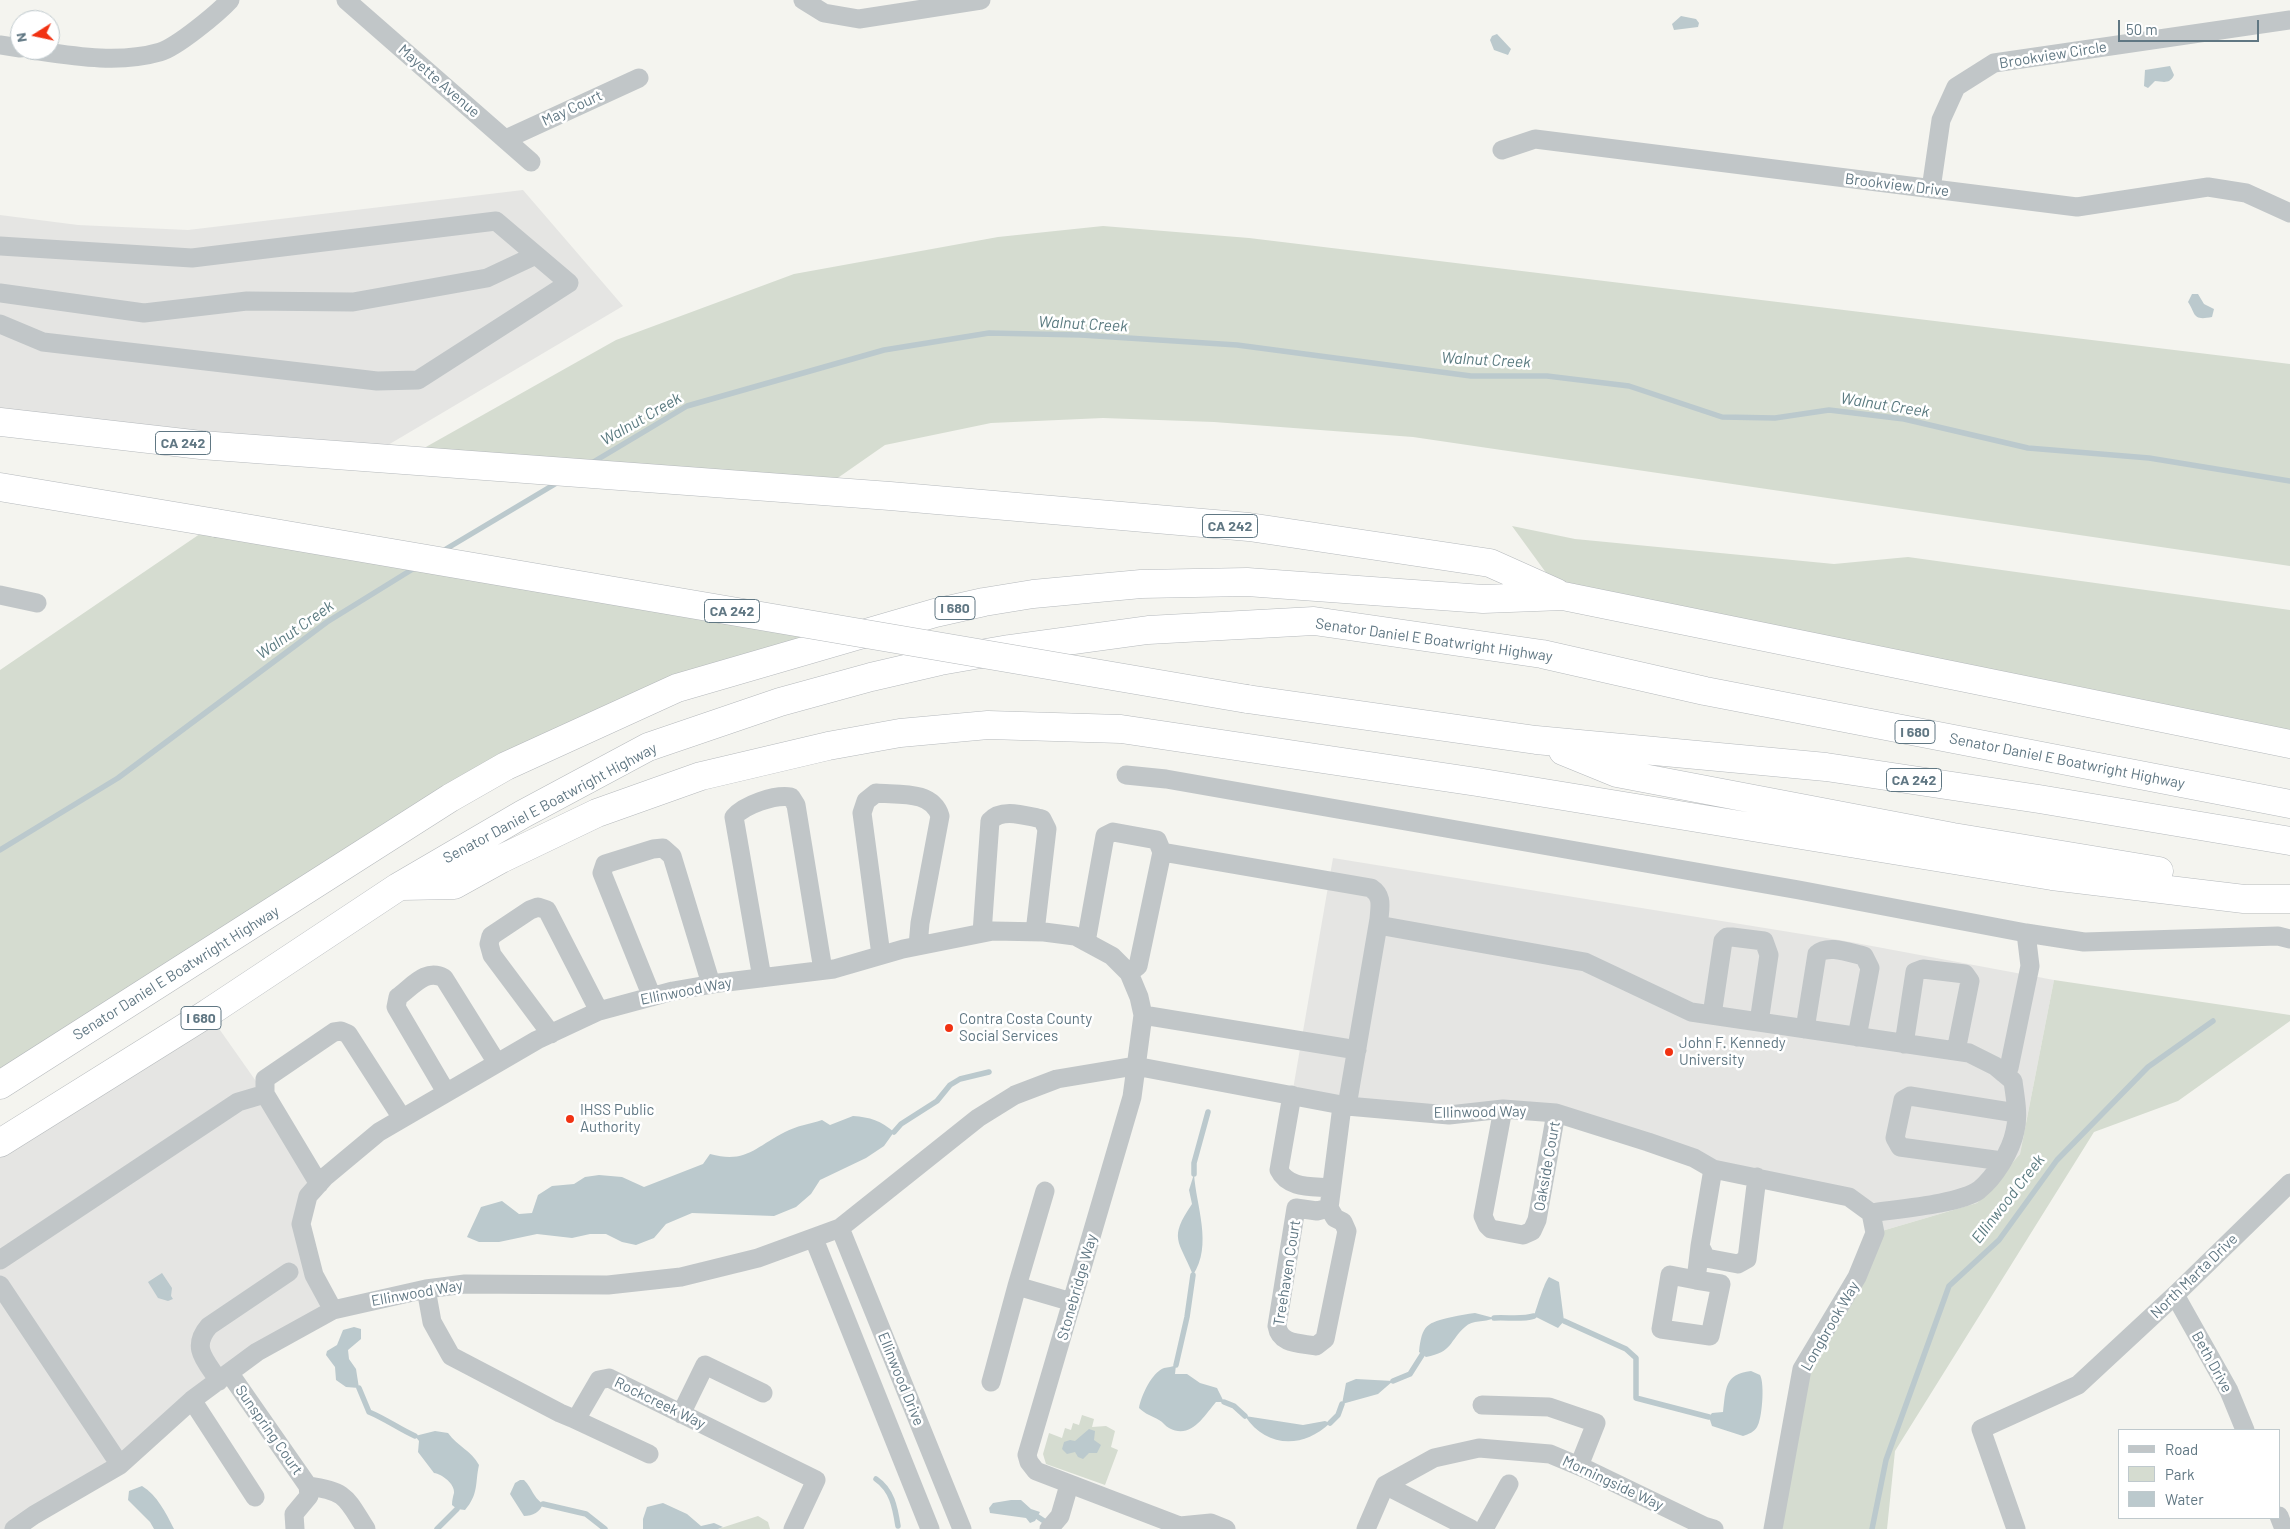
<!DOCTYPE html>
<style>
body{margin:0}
#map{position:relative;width:2290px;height:1529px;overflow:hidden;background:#f4f4ef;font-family:Barlow,sans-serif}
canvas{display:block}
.legend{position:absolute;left:2118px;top:1429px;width:162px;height:90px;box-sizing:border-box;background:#fff;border:1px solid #bfc9cd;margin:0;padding:6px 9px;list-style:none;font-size:15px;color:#607783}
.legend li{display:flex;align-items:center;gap:10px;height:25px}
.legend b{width:25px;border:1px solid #bfc9cd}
.north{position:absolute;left:10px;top:10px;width:50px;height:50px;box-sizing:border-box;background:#fff;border:1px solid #bfc9cd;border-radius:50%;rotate:260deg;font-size:14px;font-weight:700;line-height:20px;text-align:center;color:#607783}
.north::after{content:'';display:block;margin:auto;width:18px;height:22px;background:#f13212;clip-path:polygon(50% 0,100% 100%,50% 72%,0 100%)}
.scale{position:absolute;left:2118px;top:20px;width:141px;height:22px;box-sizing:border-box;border:2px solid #607783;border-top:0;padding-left:6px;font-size:15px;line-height:18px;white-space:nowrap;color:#607783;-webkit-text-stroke:4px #fff;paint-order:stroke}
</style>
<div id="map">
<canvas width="2290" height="1529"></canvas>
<ul class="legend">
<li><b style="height:6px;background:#c1c6c8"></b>Road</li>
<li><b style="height:14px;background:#d5dcd0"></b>Park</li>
<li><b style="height:14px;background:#bbc9cd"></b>Water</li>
</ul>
<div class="north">N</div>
<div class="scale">50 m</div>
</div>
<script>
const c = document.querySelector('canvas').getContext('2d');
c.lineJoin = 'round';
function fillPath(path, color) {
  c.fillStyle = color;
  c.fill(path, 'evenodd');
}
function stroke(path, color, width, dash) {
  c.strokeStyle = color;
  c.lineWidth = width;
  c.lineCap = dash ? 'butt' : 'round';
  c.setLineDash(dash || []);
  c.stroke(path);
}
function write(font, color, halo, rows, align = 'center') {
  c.font = font + ' Barlow,sans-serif';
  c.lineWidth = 5;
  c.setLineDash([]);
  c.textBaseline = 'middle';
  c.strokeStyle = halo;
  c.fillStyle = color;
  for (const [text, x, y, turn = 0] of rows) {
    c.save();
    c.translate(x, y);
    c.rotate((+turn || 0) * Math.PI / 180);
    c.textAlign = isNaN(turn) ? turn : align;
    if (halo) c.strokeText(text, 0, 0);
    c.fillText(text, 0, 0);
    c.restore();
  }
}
fillPath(new Path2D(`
 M523,190L623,306L366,458L0,422V215L78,225L188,230Z
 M1333,858L1845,941L2054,980L2020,1154L1977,1203L1875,1233L1849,1197L1713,1169L1556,1113L1449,1115L1292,1095Z
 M208,1013L265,1094L319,1184L301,1224L333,1310L230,1374L14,1529H0V1143Z`), '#e5e5e3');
fillPath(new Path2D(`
 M1103,226L1249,238L2290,364V566L1413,437L1214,422L1103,418L991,423L885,445L819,491L401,461L616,340L794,274L998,237Z
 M216,523L853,632L506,766L0,1085V670Z
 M1512,526L1575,539L1834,564L1908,557L2290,610V744L1563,596Z
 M2054,980L2290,1015V1021L2178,1101L2094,1132L1895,1451L1887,1529H1773L1802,1369L1875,1233L1977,1203L2020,1154Z
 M1082,1415L1094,1419L1092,1427L1106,1426L1115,1431L1111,1447L1118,1450L1105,1485L1046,1464L1043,1454L1049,1433L1062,1438L1065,1428L1071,1430L1073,1423L1079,1425Z
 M758,1516L768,1522L770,1529H718Z`), '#d5dcd0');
fillPath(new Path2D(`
 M1681,16L1696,19L1699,23L1698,27L1674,30L1672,24Z
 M1497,34L1511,49L1508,55L1494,50L1490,40L1492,36Z
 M2170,66L2174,75C2170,84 2164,82 2155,81L2148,88L2144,86L2145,70Z
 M2192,294H2198L2204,304L2214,309L2212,317C2192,321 2196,314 2188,302Z
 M853,1116C870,1117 881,1121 894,1132L884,1146L866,1158L820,1180L811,1194L796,1207L774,1216L692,1213L666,1224L654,1238L636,1245L622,1242L606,1234H590L572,1238L537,1234L499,1242H479L467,1237L481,1207L502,1201L519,1214L532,1213L538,1195L552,1186L574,1184L585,1177L599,1175L622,1177L644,1187L703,1164L710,1154C746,1164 755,1147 785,1132C796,1126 810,1124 822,1120L830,1125Z
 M1194,1174C1196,1206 1213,1245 1193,1275C1179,1240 1168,1239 1192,1204L1189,1190Z
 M162,1273L172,1288L171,1296L173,1299L168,1301L158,1298L148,1282Z
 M1549,1277L1559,1282L1564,1321L1558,1328L1534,1316C1537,1307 1544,1283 1549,1277Z
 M1475,1313L1494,1318C1484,1323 1473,1319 1465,1327C1449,1341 1453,1352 1426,1357L1419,1352C1422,1324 1427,1323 1452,1317C1460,1315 1467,1314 1475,1313Z
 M354,1327L361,1329V1339L348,1350L349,1359L356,1369L359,1388L346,1387L336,1380L335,1367L326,1355L327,1351L337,1345L343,1330Z
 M1176,1365L1175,1374H1187L1200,1383L1217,1388L1224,1402H1216C1204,1416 1191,1440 1169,1428C1165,1426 1163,1422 1159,1420C1152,1416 1145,1414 1139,1408C1141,1396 1152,1372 1164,1368C1168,1367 1172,1367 1176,1365Z
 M1751,1371L1760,1375C1765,1384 1762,1420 1757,1427C1754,1432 1749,1434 1743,1436L1712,1426L1709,1417L1712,1413L1723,1412C1726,1389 1724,1374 1751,1371Z
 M1356,1379L1393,1381L1378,1394L1342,1404L1346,1383Z
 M1245,1416L1303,1425L1325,1421L1330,1423C1303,1449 1266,1448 1245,1416Z
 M1089,1429L1095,1431L1094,1440L1101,1445L1097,1453H1089L1083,1459L1078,1457L1075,1452L1067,1454L1062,1449L1064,1442L1070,1440L1075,1441Z
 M435,1431L448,1433C458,1447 471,1450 479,1465C475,1482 479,1494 465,1510L457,1509L452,1505C452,1500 453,1497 454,1493C455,1484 442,1474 434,1473L418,1452L419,1441L415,1436Z
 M520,1480H524C533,1489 532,1496 543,1504C540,1512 533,1516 524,1516L510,1494L515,1483Z
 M142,1486C157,1495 166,1513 174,1529H154L150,1522L128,1500L129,1491Z
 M1011,1500H1021L1031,1509L1040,1512L1035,1521L1030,1523L1026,1518L990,1513L989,1508L993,1503Z
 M663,1503L687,1514L701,1526L714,1523L723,1527L718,1529H643V1519L647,1507Z`), '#bbc9cd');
stroke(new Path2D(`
 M590,464L687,406L884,350L989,333L1081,335L1237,345L1471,376H1547L1629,386L1722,417L1775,418L1829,410L1904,419L2028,448L2149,458L2290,481
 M441,552L560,481
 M0,850L118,778L327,622L416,567
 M894,1132L901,1124L937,1101L950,1085L960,1079L989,1072
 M1194,1174V1163L1208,1112
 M1494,1318C1508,1317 1521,1320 1534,1316
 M1564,1321L1626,1349L1636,1358V1398L1709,1417
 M1176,1365L1187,1317L1193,1275
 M1393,1381L1410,1374L1422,1355
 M359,1388L369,1412C386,1419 399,1429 415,1436
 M1224,1402L1234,1406L1245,1416
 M1330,1423L1338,1415L1342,1404
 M876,1479C892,1490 895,1507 898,1526
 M543,1504L586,1514L605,1529
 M1038,1517L1050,1525
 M437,1529L457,1509
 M1872,1529L1886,1460L1949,1286L1999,1240L2057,1160L2148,1067L2213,1021`), '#bbc9cd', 5.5);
const highway = new Path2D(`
 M0,422L201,445L890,496L1249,527L1490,563L1557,593
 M0,487L216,523
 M1247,699L1536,740L1826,767L2039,799L2290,841
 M1563,751L1617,773L1953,837L2159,871
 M402,886L454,885L501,859L597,813L701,776L828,746L900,733L988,725L1121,729L1477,782L2052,876L2244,899H2290
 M0,1085L450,798L506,766L677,688L935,613L984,602L1033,594L1141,584L1247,582L1483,599L1563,596L2290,744
 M0,1143L208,1013L398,887L523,814L648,747L780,702L871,677L940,661L1009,649L1148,630L1314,621L1542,654L1705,691L2290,804`);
stroke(highway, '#b5b9bc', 29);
stroke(new Path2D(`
 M346,0L531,162
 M803,0L824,13L859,19L981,0
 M0,45L20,48
 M32,50C73,56 119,64 160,52C177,47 218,13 230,0
 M506,139L639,78
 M1502,150L1535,139L2077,207L2208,187L2246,193L2290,213
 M1931,189L1941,120L1956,87L1994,63L2290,20
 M0,246L192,258L496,221L569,283L418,380L377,381L43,342L0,324
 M0,293L144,313L247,301L353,302L487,278L536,255
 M0,595L37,603
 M1126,775L1166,779L1799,890L2026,933L2030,966L2009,1068L2003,1073
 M1162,852L1371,888C1383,896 1380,906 1379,919L1347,1106
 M1378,925L1585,962L1691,1012L1969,1053L1995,1066L2013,1081C2015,1097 2019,1115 2015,1131C2011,1151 1995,1177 1979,1190C1960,1204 1897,1209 1871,1213
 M982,933L990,821C1002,807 1026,816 1042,819L1047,829L1035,932
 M2026,933L2084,942L2278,936L2290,939
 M1086,942L1105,836L1113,832L1157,840L1162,852L1138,966L1129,973
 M881,955L862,813L866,801L876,793C899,795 932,790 940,816L920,923L918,946
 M762,978L734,817C744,805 775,794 791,797L796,805L823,970
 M652,997L602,873L605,864L653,849L663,848L672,856L711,984
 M1143,1015L1357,1050
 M1712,1015L1723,941L1727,937H1732L1764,941L1769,955L1759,1022
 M1805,1029L1817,954C1828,944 1850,953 1864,956L1870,968L1857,1037
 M551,1034L492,955L489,944L491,936L530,910L538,907L547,910L599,1011
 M1904,1044L1915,972L1923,969L1965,974L1970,981L1956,1051
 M446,1092L396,1007L398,997C413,986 426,968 444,978L497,1063
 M1292,1095L1279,1170C1288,1189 1313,1186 1331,1188
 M1503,1109L1483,1216L1487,1225L1491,1229L1523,1235L1532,1231L1537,1220L1556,1113
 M2002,1161L1900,1147L1895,1138L1903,1100L1910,1096L2016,1113
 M1713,1169L1700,1246L1706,1258L1738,1264L1747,1259L1757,1177
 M319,1184L265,1094V1079L334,1032L341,1031L348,1034L402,1118
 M1045,1191L1017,1286L1072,1302
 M1329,1208L1317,1211L1296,1208L1277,1326C1280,1345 1300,1343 1316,1346L1325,1339L1347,1231L1343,1222L1335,1218L1329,1208L1342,1106
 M840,1228L962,1529
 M814,1239L930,1529
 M0,1260L238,1102L265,1094
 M1696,1280L1721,1284L1710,1336L1661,1329L1670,1275L1696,1280L1700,1246
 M0,1285L120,1465
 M426,1289L432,1322L451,1356L560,1413L572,1418L578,1416L599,1380L609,1378L816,1480L793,1529
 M2175,1295L2229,1391L2245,1430
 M333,1310L314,1275L301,1224L308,1196L325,1177L379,1132L537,1040L599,1011L673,991L719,983L834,969L903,949L993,931L1044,932L1075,936L1112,956L1129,973L1139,997L1143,1015L1132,1097L1027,1455L1029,1462L1036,1471L1180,1526L1211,1523L1226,1529
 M230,1374L308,1486L309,1496L294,1514L295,1529
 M219,1381C206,1361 190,1348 209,1326L289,1272
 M991,1382L1017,1286
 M192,1400L255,1497
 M1482,1405L1549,1407L1596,1423L1579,1466
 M681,1414L705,1365L763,1393
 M572,1418L649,1454
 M1385,1485L1471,1529
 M308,1486C347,1491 346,1498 366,1529
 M2279,1516L2284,1529
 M14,1529L34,1515L120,1465L192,1400L257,1352L333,1310L426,1289L465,1284L608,1285L681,1277L758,1258L840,1228L978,1118L1015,1095L1057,1079L1135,1066L1347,1106L1449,1115L1503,1109L1556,1113L1648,1142L1694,1158L1713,1169L1849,1197L1871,1213
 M1049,1529L1060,1516L1069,1485
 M1366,1529L1385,1485L1434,1458L1479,1448L1550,1454L1586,1469L1704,1526L1714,1529
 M1484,1529L1509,1484
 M1773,1529L1802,1369L1857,1277L1875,1233L1871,1213
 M2016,1529L1981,1429L2078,1385L2175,1295L2290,1183`), '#c1c6c8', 19);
stroke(highway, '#fff', 28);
const highwayBridge = new Path2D(`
 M216,523L1247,699`);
stroke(highwayBridge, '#b5b9bc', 29, []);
stroke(highwayBridge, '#fff', 28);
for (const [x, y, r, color] of [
 [949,1028,5,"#f13212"],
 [1669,1052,5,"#f13212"],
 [570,1119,5,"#f13212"]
]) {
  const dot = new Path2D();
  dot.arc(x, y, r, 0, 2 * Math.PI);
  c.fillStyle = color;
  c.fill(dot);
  stroke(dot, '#fff', 2);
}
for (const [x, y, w] of [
 [183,443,55],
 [1230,526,55],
 [955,608,40],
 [732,611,55],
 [1915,732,40],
 [1914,780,55],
 [201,1018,40]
]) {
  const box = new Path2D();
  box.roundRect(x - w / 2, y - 11.5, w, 23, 4);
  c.fillStyle = '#fff';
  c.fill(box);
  stroke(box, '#607783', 1);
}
write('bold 14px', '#607783', null, [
 ["CA 242",183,443],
 ["CA 242",1230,526],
 ["I 680",955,608],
 ["CA 242",732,611],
 ["I 680",1915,732],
 ["CA 242",1914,780],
 ["I 680",201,1018]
]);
write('15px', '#607783', '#fff', [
 ["Brookview Circle",2053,55,-9],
 ["Mayette Avenue",439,81,41],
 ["May Court",572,108,-25],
 ["Brookview Drive",1897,185,7],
 ["Senator Daniel E Boatwright Highway",1434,640,8],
 ["Senator Daniel E Boatwright Highway",2067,761,11],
 ["Senator Daniel E Boatwright Highway",550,803,-28],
 ["Senator Daniel E Boatwright Highway",176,973,-32],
 ["Ellinwood Way",686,991,-11],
 ["Ellinwood Way",1480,1112,-1],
 ["Oakside Court",1547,1166,-80],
 ["Treehaven Court",1287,1273,-81],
 ["North Marta Drive",2194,1276,-44],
 ["Stonebridge Way",1077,1287,-74],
 ["Ellinwood Way",417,1293,-10],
 ["Longbrook Way",1830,1326,-60],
 ["Beth Drive",2212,1362,61],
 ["Ellinwood Drive",901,1379,68],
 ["Rockcreek Way",660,1403,26],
 ["Sunspring Court",269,1430,55],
 ["Morningside Way",1613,1483,25]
]);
write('15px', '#607783', '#fff', [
 ["Contra Costa County",959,1019],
 ["Social Services",959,1036],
 ["John F. Kennedy",1679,1043],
 ["University",1679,1060],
 ["IHSS Public",580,1110],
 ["Authority",580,1127]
], 'left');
write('italic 16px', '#5b7b81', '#fff', [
 ["Walnut Creek",1083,324,3],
 ["Walnut Creek",1486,360,3],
 ["Walnut Creek",1885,405,9],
 ["Walnut Creek",641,419,-30],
 ["Walnut Creek",295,630,-35],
 ["Ellinwood Creek",2008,1199,-52]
]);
</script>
